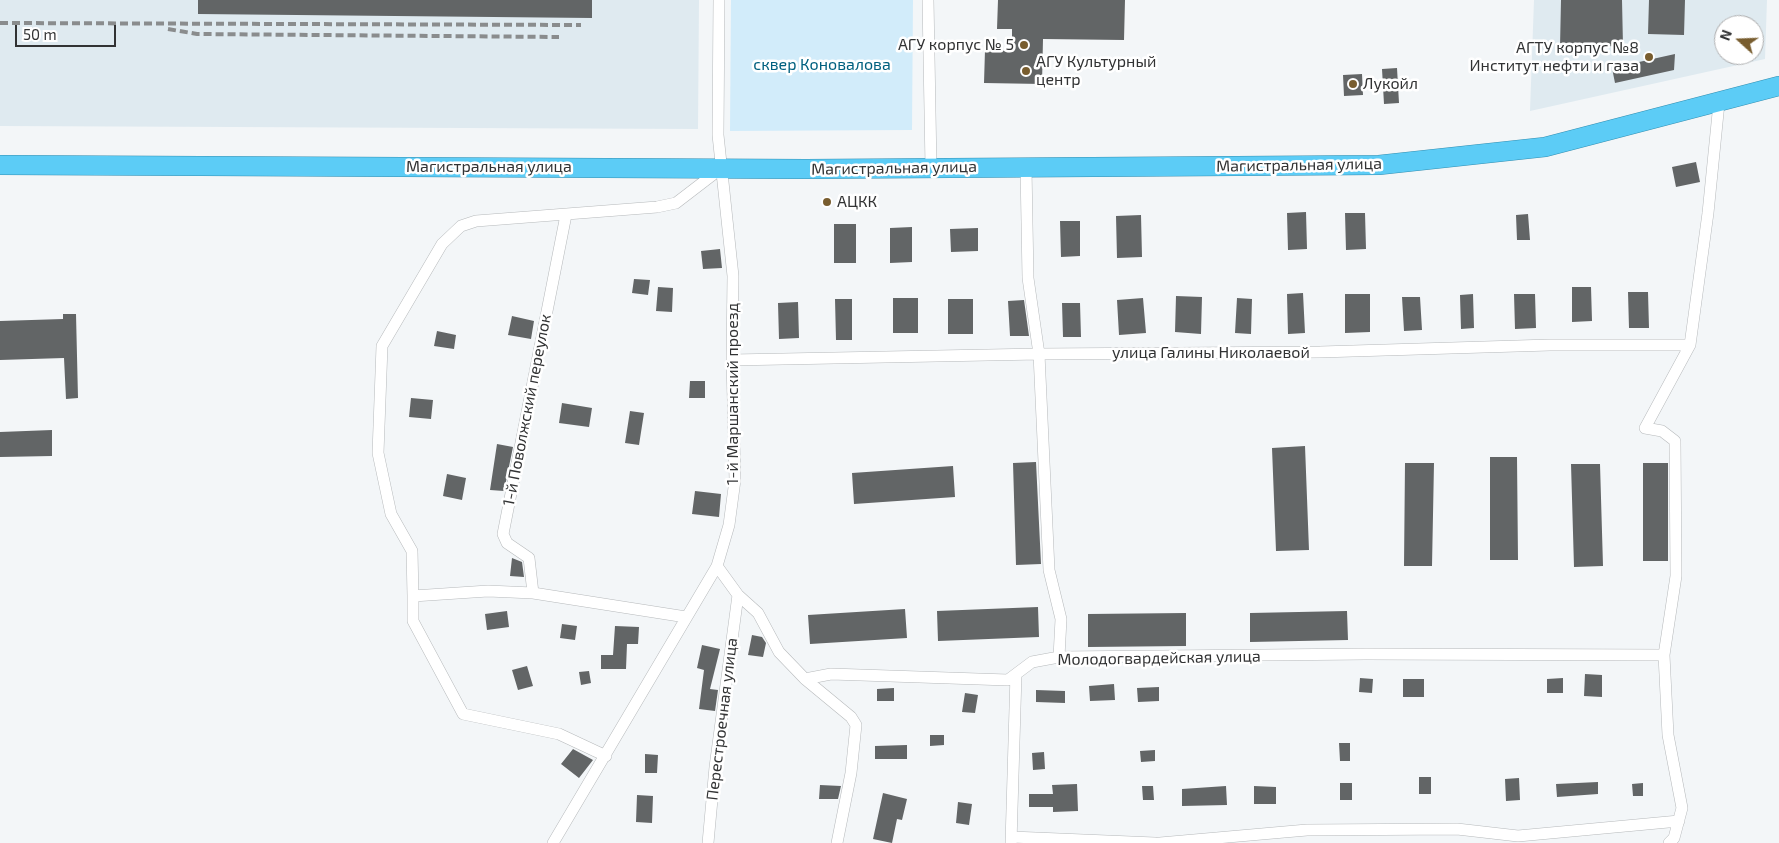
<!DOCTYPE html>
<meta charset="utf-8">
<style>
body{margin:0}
#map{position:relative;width:1779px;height:843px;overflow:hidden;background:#f3f6f8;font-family:"Exo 2",sans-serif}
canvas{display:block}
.north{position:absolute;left:1714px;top:15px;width:50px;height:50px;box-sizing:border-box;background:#fff;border:1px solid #adadae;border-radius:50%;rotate:290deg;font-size:14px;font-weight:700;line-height:20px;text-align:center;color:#323334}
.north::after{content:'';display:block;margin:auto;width:18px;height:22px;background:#785d2f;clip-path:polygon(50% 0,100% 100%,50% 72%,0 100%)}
.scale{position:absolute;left:15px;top:25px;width:101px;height:22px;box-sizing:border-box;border:2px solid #323334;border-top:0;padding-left:6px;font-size:15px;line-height:18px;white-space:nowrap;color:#323334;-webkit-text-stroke:4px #fff;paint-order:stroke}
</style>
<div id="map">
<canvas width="1779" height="843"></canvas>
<div class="north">N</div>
<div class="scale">50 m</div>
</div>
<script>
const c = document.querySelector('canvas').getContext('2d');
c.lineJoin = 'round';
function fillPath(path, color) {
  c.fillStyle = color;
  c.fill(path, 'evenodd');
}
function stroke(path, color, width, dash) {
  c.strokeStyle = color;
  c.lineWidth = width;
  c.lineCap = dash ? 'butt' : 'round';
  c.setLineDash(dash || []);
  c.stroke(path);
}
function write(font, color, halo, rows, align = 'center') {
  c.font = font + ' "Exo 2",sans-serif';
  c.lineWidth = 5;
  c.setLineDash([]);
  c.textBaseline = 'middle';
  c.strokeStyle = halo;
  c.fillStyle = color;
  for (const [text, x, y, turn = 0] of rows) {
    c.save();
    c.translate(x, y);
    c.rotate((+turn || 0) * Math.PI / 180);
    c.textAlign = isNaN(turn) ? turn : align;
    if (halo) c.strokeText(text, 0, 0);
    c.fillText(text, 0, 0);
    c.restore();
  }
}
fillPath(new Path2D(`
 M0,0H699L698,129L0,126Z
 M1534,0H1767L1765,59L1530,111ZM1724,25H1754V55H1724Z`), '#dfeaf0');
fillPath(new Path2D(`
 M731,0H913L912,130L730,131Z`), '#d2ecfa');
fillPath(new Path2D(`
 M198,0H592V18L198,14Z
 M998,0H1125L1124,40L1043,39L1042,84L984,83L985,50L1012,51V29H997Z
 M1561,0H1622L1623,46L1560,47Z
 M1649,0H1685L1684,35L1648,34Z
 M1675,54L1674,70L1615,83L1612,68Z
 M1397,68L1399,103L1384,104L1382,69Z
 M1362,74L1363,95L1344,96L1343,75Z
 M1696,162L1700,182L1676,187L1672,167Z
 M1306,212L1307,249L1288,250L1287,213Z
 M1345,213H1365L1366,249L1346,250Z
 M1528,214L1530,240H1517L1516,215Z
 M1141,215L1142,257L1117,258L1116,216Z
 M1060,221H1080V256L1061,257Z
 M834,224H856V263H834Z
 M912,227V262L890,263V228Z
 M978,228V251L951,252L950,229Z
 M720,249L722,268L703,269L701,251Z
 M634,279L650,280L648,295L632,293Z
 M658,287L673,288L672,312L656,311Z
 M1572,287H1591L1592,321L1572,322Z
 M1628,292H1648L1649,328H1629Z
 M1303,293L1305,333L1288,334L1287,294Z
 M1345,294H1370V332L1345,333Z
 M1473,294L1474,328L1461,329L1460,295Z
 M1514,294H1535L1536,328L1515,329Z
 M1176,296L1202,297L1201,334L1175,332Z
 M1402,297H1420L1422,330L1404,331Z
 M893,298H918V333H893Z
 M1143,298L1146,333L1119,335L1117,300Z
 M1237,298L1252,299L1251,334L1235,333Z
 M835,299H852V340H836Z
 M948,299H973V334H948Z
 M1024,300L1029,336H1010L1008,301Z
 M798,302L799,338L779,339L778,303Z
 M1062,303H1080L1081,337H1063Z
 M63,314H76L78,398L66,399L64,358L0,360V321L63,319Z
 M512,316L534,321L531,339L508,335Z
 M437,331L456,335L454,349L434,346Z
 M690,381H705V398H689Z
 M411,398L433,400L431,419L409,417Z
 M562,403L592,408L589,427L559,423Z
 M630,411L644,413L639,445L625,443Z
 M52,430V456L0,457V432Z
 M497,444L513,447L504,491L490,490Z
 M1305,446L1309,550L1276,551L1272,448Z
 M1490,457H1517L1518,560H1490Z
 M1036,462L1041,564L1016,565L1013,463Z
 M1405,463H1434L1432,566H1404Z
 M1643,463H1668V561H1643Z
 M1571,464H1600L1603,566L1574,567Z
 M953,466L955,497L854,504L852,473Z
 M447,474L466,478L462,500L443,496Z
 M695,491L721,494L719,517L692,514Z
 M512,558L522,562L524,577L510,576Z
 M1038,607L1039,637L938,641L937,611Z
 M905,609L907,638L810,644L808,615Z
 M507,611L509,627L487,630L485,614Z
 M1347,611L1348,640L1250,642V613Z
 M1186,613V646L1088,647V614Z
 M562,624L577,626L575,640L560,638Z
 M615,626L639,627L638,644H627L626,669H601V655H613Z
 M752,635L762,637L766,643L763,657L748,655Z
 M702,645L720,649L710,689L718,690L715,711L699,709L704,670L697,668Z
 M527,666L533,686L518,690L512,670Z
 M589,671L591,683L581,685L579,672Z
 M1585,674L1602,675V697L1584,696Z
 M1360,678L1373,679L1372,693L1359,692Z
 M1563,678V693H1547V679Z
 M1403,679H1424V697H1403Z
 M1114,684L1115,700L1090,701L1089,686Z
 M1159,687V701L1138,702L1137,688Z
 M894,688V701H877V689Z
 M1036,690L1065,691V703L1036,702Z
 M965,693L978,695L975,713L962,712Z
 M930,735H944V745L930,746Z
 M1339,743H1350V761H1340Z
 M907,745V759H875V746Z
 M573,749L593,760L579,778L561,764Z
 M1155,750V761L1141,762L1140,751Z
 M1044,752L1045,769L1033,770L1032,753Z
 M645,754L658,755L657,773H645Z
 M1419,777H1431V794H1419Z
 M1519,778L1520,800L1506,801L1505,779Z
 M1598,782V794L1557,797L1556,784Z
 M1340,783H1352V800H1340Z
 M1643,783V796H1633L1632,784Z
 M1077,784L1078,811L1053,812V807H1029V794H1053L1052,785Z
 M820,785L841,786L838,799H819Z
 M1142,786H1153L1154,800H1143Z
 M1226,786L1227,805L1182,806V789Z
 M1254,786L1276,787V804H1254Z
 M883,793L907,799L902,820L897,819L892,843L873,839Z
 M637,795L653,796L652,823L636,822Z
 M958,802L972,804L969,825L956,823Z`), '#626566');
const minor = new Path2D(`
 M928,0L931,167
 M1026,168L1028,278L1039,354L1049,570L1061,619L1059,657
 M732,360L1039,354L1320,352L1550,345H1690
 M717,566L738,595L758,613L779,652L805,679L831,674L1008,680L1032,662L1059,657L1366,654L1664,655
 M533,593L529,558L507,543L503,534L566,215
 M413,596V621L463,714L559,734L606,756
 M686,617L533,593L488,591L413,596L412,551L391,514L378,453L382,346L442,244L461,226L476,221L657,207L676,203L719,170
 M805,679L851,717L856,725L851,773L837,843
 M1012,837L1155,843
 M553,843L717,566L729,525L735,480L732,360L733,276L718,135L719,0
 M708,843L715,767L738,595
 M1011,843L1016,674
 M1160,843L1307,830L1457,829L1518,836L1679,821
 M1669,843L1674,838L1682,808L1668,735L1664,655L1676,576L1675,441L1662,431L1645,428L1690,345L1708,213L1719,103`);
const trunk = new Path2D(`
 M0,165L806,169L1379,165L1545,147L1779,86`);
stroke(minor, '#b6b9bb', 12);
stroke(trunk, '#338eb0', 20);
stroke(minor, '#fff', 11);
stroke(trunk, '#5cccf6', 19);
stroke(new Path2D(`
 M0,23L581,25
 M168,29L197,34L559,37`), '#8a8c8d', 4, [8, 4]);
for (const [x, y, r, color] of [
 [1024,45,5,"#785d2f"],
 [1649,57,5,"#785d2f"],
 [1026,71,5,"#785d2f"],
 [1353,84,5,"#785d2f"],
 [827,202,5,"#785d2f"]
]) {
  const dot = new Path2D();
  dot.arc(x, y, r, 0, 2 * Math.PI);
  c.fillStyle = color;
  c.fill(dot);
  stroke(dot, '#fff', 2);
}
write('16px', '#323334', '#fff', [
 ["АГУ корпус № 5",1014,45,"right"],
 ["АГТУ корпус №8",1639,48,"right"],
 ["Институт нефти и газа",1639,66,"right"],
 ["АГУ Культурный",1036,62],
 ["центр",1036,80],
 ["Лукойл",1363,84],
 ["АЦКК",837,202]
], 'left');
write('16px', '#00607f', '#fff', [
 ["сквер Коновалова",822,65]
]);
write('16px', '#323334', '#fff', [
 ["Магистральная улица",1299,165,-1],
 ["Магистральная улица",489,167],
 ["Магистральная улица",894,168,-1],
 ["улица Галины Николаевой",1211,353],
 ["1-й Маршанский проезд",733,394,-90],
 ["1-й Поволжский переулок",527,410,-79],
 ["Молодогвардейская улица",1159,658,-1],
 ["Перестроечная улица",722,719,-83]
]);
</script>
